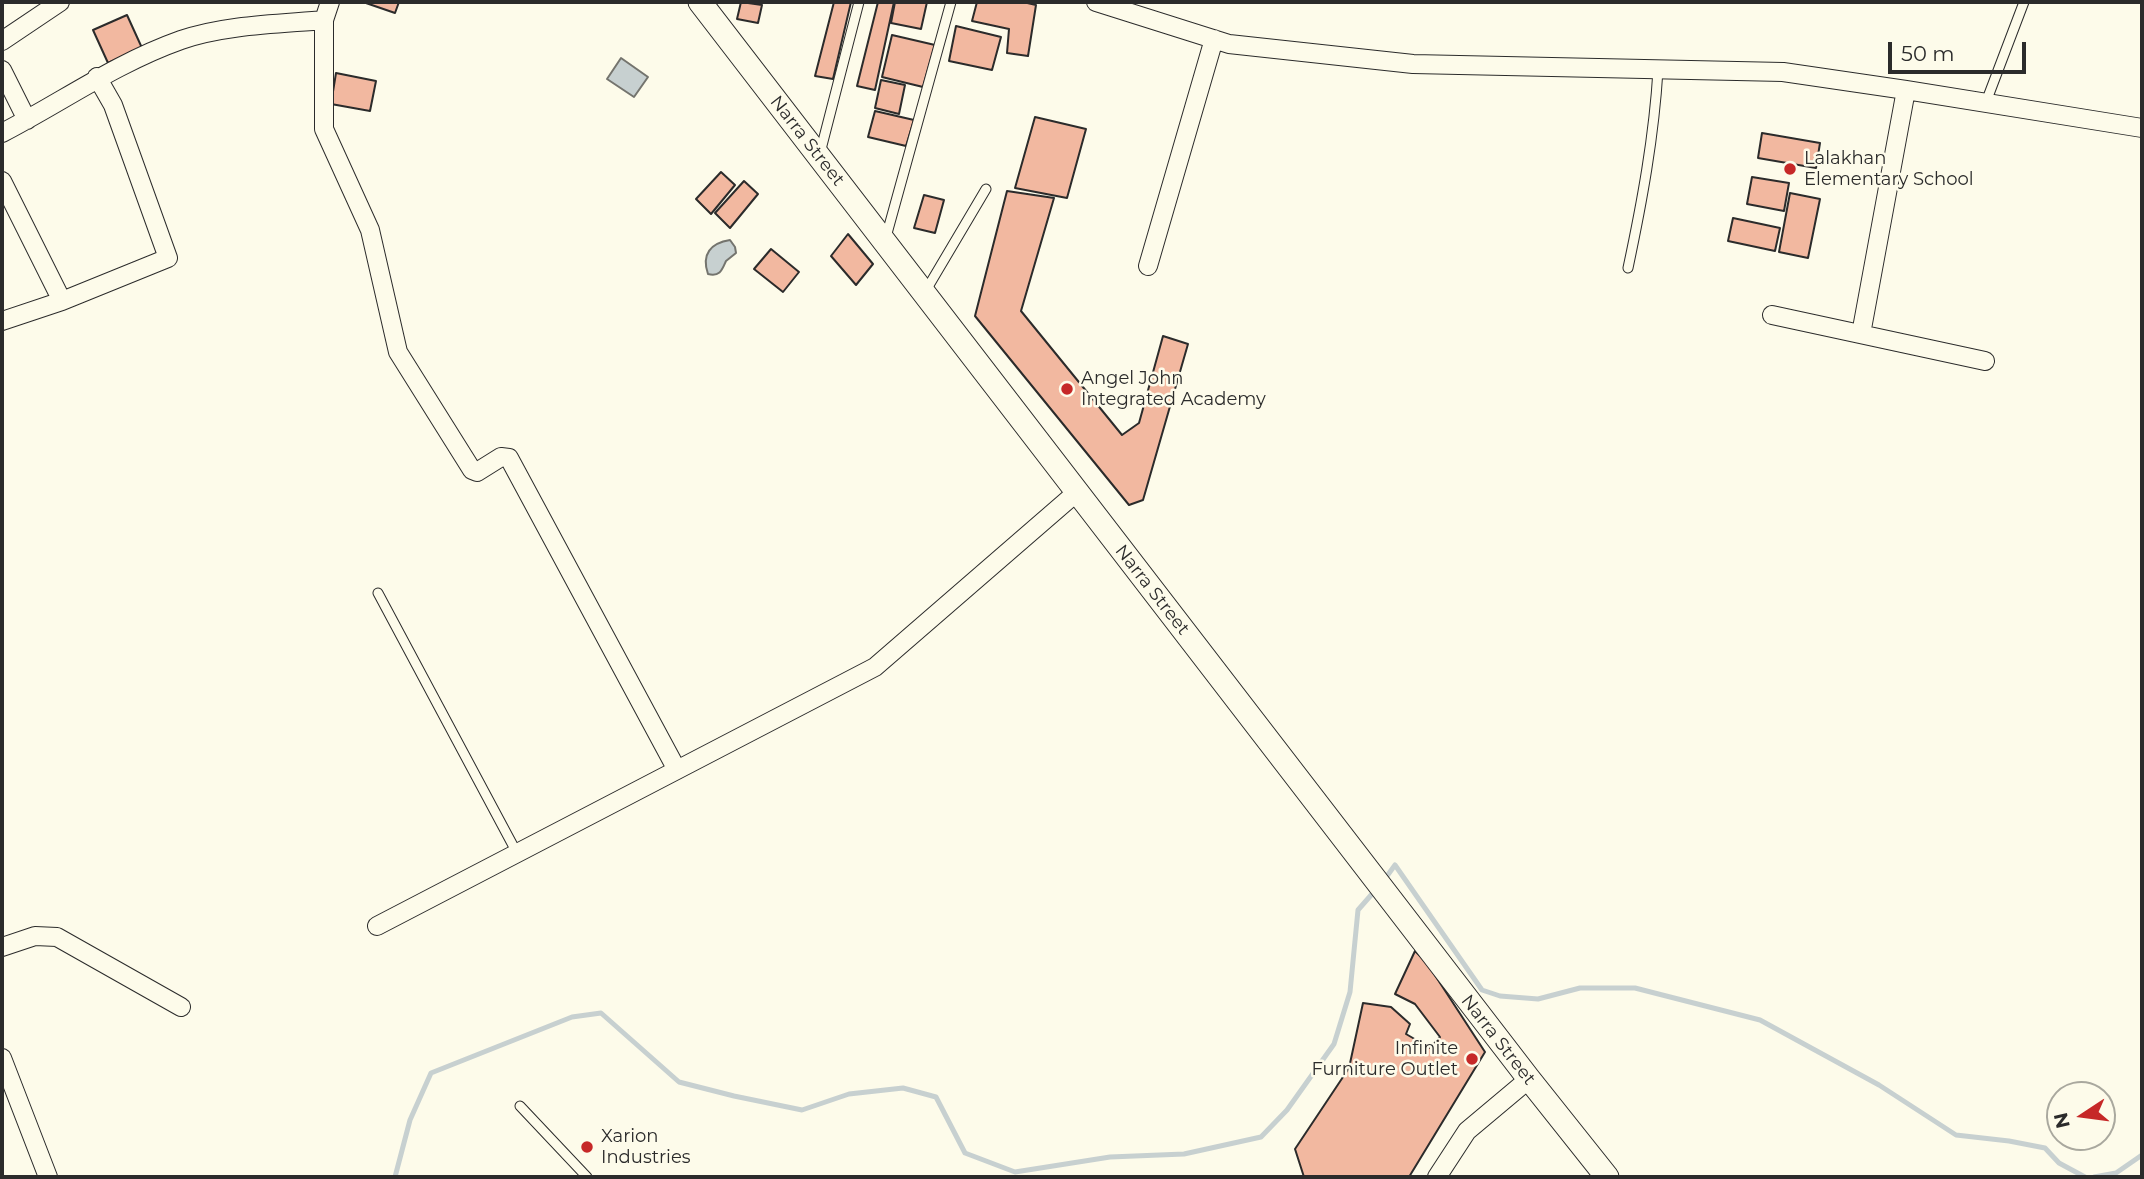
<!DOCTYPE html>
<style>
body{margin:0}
#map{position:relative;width:2144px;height:1179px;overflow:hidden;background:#fdfbea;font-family:Montserrat,sans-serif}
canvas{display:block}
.frame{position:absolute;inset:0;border:4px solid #2b2b2b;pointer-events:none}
.north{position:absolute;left:2046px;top:1081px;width:70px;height:70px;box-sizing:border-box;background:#fdfbea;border:2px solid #a9a89e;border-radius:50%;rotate:257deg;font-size:19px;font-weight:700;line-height:28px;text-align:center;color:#2b2b2b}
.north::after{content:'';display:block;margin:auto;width:24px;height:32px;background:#c62828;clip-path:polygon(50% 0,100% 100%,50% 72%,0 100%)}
.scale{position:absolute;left:1888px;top:42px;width:138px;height:32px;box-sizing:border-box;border:4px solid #2b2b2b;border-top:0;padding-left:9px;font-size:21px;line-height:24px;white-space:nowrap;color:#2b2b2b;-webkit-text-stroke:5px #fdfbea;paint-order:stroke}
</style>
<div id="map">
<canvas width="2144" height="1179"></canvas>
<div class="frame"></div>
<div class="north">N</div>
<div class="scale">50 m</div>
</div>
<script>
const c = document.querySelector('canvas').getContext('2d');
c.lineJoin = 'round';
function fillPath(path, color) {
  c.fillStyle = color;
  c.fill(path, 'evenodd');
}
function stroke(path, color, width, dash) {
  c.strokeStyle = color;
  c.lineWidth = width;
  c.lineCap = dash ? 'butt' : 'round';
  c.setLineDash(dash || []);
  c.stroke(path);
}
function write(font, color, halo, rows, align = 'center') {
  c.font = font + ' Montserrat,sans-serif';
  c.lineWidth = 5;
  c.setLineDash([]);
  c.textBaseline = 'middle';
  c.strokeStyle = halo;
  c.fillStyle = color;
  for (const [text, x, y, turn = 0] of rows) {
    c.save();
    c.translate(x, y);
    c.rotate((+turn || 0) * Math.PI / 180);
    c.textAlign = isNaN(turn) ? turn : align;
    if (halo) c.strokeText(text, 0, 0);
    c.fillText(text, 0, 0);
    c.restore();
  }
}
const water = new Path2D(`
 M621,58L648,77L634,97L607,79Z
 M730,240L735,247L736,253L726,261C722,270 720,277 708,274C701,254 711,243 730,240Z`);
fillPath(water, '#c7d0d0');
stroke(water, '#74746e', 2);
stroke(new Path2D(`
 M1387,876L1395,865L1482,990L1500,996L1538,999L1580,988H1635L1760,1020L1879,1085L1956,1135L2009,1141L2045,1148L2059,1163L2085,1177
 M395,1177L410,1120L431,1073L572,1017L601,1013L679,1082L734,1096L802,1110L849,1094L903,1088L936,1097L965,1153L1015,1172L1110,1157L1184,1154L1261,1137L1287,1110L1334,1044L1350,992L1358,910L1372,894
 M2094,1177L2116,1173L2142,1155`), '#c7d0d0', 5);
const building = new Path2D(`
 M363,2H399L395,13Z
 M741,2L762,5L758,23L737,19Z
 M834,2H851L833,79L815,76Z
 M878,2H894L875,90L857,86Z
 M895,2H927L921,29L891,23Z
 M977,2H1023L1036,5L1028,56L1007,53L1009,29L972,21Z
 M127,15L142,48L108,63L93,30Z
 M956,26L1001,37L992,70L949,61Z
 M892,35L935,45L923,87L882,77Z
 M336,73L376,81L370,111L331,104Z
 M881,80L905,85L899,114L875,108Z
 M875,111L914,120L906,146L868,137Z
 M1035,117L1086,129L1067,198L1015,188Z
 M1762,133L1820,143L1816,168L1758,158Z
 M721,172L735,185L711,214L696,199Z
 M1752,177L1789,183L1784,211L1747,204Z
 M744,181L758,194L730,228L715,213Z
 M1007,191L1054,198L1021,311L1122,435L1139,423L1163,336L1188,344L1143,500L1129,505L975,316Z
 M1790,193L1820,199L1808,258L1779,252Z
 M924,195L944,200L935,233L914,228Z
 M1733,218L1780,228L1775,251L1728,241Z
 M848,234L873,264L856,285L831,256Z
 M771,249L799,272L783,292L754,269Z
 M1415,951L1427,963L1485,1052L1409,1177H1304L1295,1149L1349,1068L1363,1003L1391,1007L1410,1024L1406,1034L1430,1048L1440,1037L1415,1004L1395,994Z`);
fillPath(building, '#f2b8a0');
stroke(building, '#2b2b2b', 2);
const lane = new Path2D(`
 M1986,102L2024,2
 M820,153L859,2
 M886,237L951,2
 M1628,268C1642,202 1654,137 1658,70
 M925,292L986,189
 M378,593L517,853
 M520,1106L587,1177`);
const street = new Path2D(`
 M330,2L324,20V129L370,230L398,352L472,470L477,472L501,457L509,458L677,770
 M1096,2L1229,44L1413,64L1783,72L1906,90L2142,128
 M2,41L60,2
 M2,70L27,120
 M2,133C62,102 116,63 181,40C224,25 278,24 324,20
 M2,181L62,301
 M1148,266L1214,39
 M1772,315L1985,361
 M2,321L62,301L168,258L113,105L97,77
 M1861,334L1906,90
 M377,926L875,667L1077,492
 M2,947L35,936L57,937L181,1007
 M2,1058L48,1177
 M1437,1177L1467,1131L1529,1079`);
const secondary = new Path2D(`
 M700,2L1529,1079L1607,1177`);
stroke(lane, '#2b2b2b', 11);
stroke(street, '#2b2b2b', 20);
stroke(secondary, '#2b2b2b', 25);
stroke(lane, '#fdfbea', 9);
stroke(street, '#fdfbea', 18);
stroke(secondary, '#fdfbea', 23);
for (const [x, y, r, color] of [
 [1790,169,7,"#c62828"],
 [1067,389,7,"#c62828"],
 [1472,1059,7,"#c62828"],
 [587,1147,7,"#c62828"]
]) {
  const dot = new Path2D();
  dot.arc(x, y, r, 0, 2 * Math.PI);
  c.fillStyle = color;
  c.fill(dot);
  stroke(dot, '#fdfbea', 2.5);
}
write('18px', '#2b2b2b', '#fdfbea', [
 ["Narra Street",807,141,52],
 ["Narra Street",1152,590,52],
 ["Narra Street",1498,1040,52]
]);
write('18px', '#2b2b2b', '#fdfbea', [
 ["Lalakhan",1804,159],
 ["Elementary School",1804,180],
 ["Angel John",1081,379],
 ["Integrated Academy",1081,400],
 ["Infinite",1458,1049,"right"],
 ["Furniture Outlet",1458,1070,"right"],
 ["Xarion",601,1137],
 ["Industries",601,1158]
], 'left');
</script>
